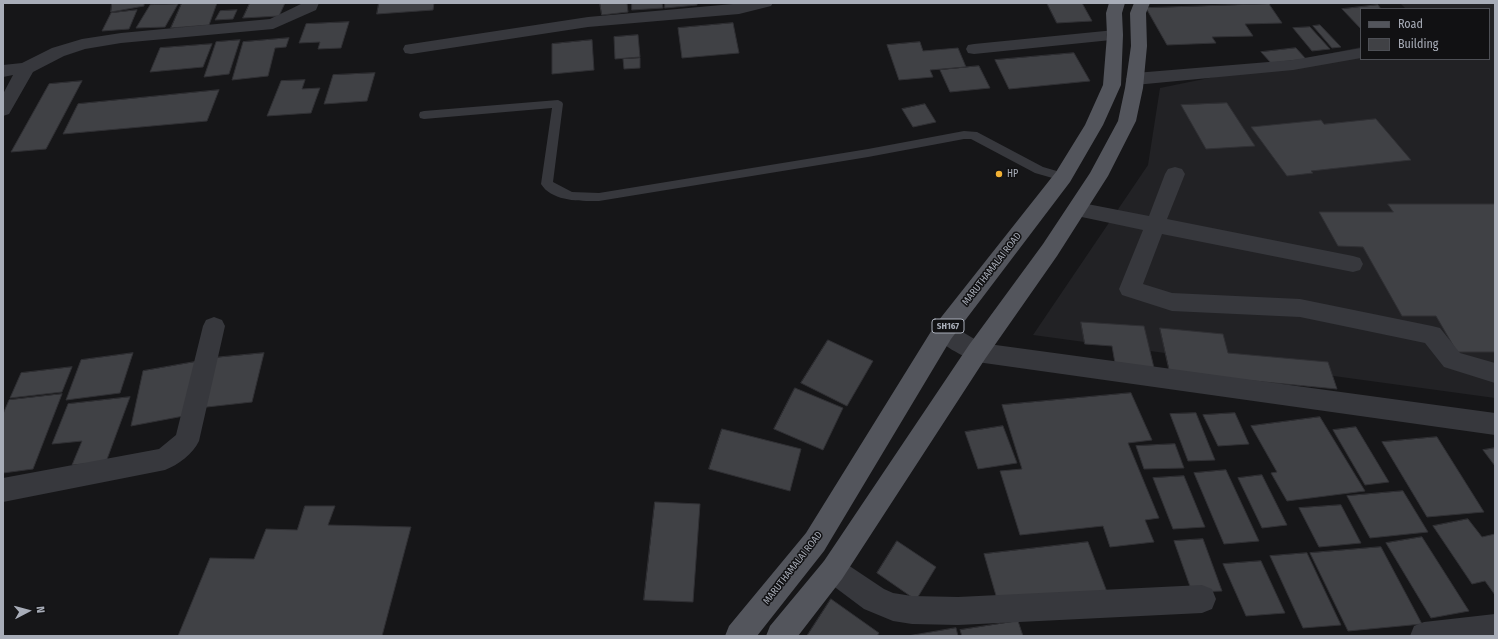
<!DOCTYPE html>
<style>
body{margin:0}
#map{position:relative;width:1498px;height:639px;overflow:hidden;background:#161618;font-family:"Fira Sans Condensed",sans-serif}
canvas{display:block}
.frame{position:absolute;inset:0;border:4px solid #a8adb8;pointer-events:none}
.legend{position:absolute;left:1360px;top:8px;width:130px;height:52px;box-sizing:border-box;background:#111113;border:1px solid #4d4f55;margin:0;padding:5px 7px;list-style:none;font-size:12px;color:#a8adb8}
.legend li{display:flex;align-items:center;gap:8px;height:20px}
.legend b{width:20px;border:1px solid #4d4f55}
.north{position:absolute;left:8px;top:591px;width:40px;height:40px;-webkit-text-stroke:3px #111113;paint-order:stroke;rotate:84deg;font-size:11px;font-weight:700;line-height:16px;text-align:center;color:#a8adb8}
.north::after{content:'';display:block;margin:auto;width:14px;height:18px;background:#a8adb8;clip-path:polygon(50% 0,100% 100%,50% 72%,0 100%)}
</style>
<div id="map">
<canvas width="1498" height="639"></canvas>
<div class="frame"></div>
<ul class="legend">
<li><b style="height:5px;background:#53555c"></b>Road</li>
<li><b style="height:11px;background:#404145"></b>Building</li>
</ul>
<div class="north">N</div>
</div>
<script>
const c = document.querySelector('canvas').getContext('2d');
c.lineJoin = 'round';
function fillPath(path, color) {
  c.fillStyle = color;
  c.fill(path, 'evenodd');
}
function stroke(path, color, width, dash) {
  c.strokeStyle = color;
  c.lineWidth = width;
  c.lineCap = dash ? 'butt' : 'round';
  c.setLineDash(dash || []);
  c.stroke(path);
}
function write(font, color, halo, rows, align = 'center') {
  c.font = font + ' "Fira Sans Condensed",sans-serif';
  c.lineWidth = 3;
  c.setLineDash([]);
  c.textBaseline = 'middle';
  c.strokeStyle = halo;
  c.fillStyle = color;
  for (const [text, x, y, turn = 0] of rows) {
    c.save();
    c.translate(x, y);
    c.rotate((+turn || 0) * Math.PI / 180);
    c.textAlign = isNaN(turn) ? turn : align;
    if (halo) c.strokeText(text, 0, 0);
    c.fillText(text, 0, 0);
    c.restore();
  }
}
fillPath(new Path2D(`
 M1400,3H1495V398L1033,335L1148,165L1160,88L1361,47V59H1489V9H1406Z`), '#222225');
const building = new Path2D(`
 M112,3H144V6L111,12Z
 M182,3H217L209,25L171,28Z
 M250,3H285L279,16L243,18Z
 M379,3H434L433,10L377,14Z
 M600,3H627L628,12L602,15Z
 M632,3H662L663,8L632,10Z
 M665,3H697V5L665,8Z
 M1047,3H1082L1092,21L1057,23Z
 M178,4L165,27L136,28L150,5Z
 M1269,4L1282,23L1245,24L1253,36L1212,37L1216,43L1167,45L1146,8Z
 M1378,5L1381,9H1361V29L1342,9Z
 M137,10L129,29L102,31L111,13Z
 M237,10L233,19L215,20L220,11Z
 M349,22L341,48L318,49L320,42L299,43L306,24Z
 M733,23L739,53L682,58L678,28Z
 M1320,25L1341,47L1332,48L1313,26Z
 M1310,27L1330,49L1312,51L1293,28Z
 M638,35L640,57L615,59L614,37Z
 M289,38L286,47L275,48L268,76L232,80L243,42Z
 M240,40L229,74L204,77L216,42Z
 M592,40L594,70L552,74V44Z
 M920,42L923,51L958,48L966,67L930,70L933,77L899,80L887,45Z
 M212,44L203,67L150,72L160,48Z
 M1296,48L1306,59L1271,63L1261,52Z
 M1074,53L1090,81L1009,89L995,60Z
 M640,58V68L624,69L623,59Z
 M979,66L990,88L950,92L940,70Z
 M375,73L367,101L324,104L333,75Z
 M305,80L302,89L320,88L311,113L267,116L281,81Z
 M82,81L46,149L11,152L49,84Z
 M219,90L207,121L63,134L78,104Z
 M1227,103L1255,146L1206,149L1181,105Z
 M925,104L936,122L913,127L902,109Z
 M1376,119L1411,160L1311,171L1313,173L1287,176L1251,127L1321,120L1324,124Z
 M1388,204H1495V352H1457L1436,316H1402L1363,247L1338,246L1319,212H1393Z
 M1081,322L1144,326L1155,372L1116,369L1112,346L1085,344Z
 M1160,328L1223,334L1228,353L1328,362L1337,389L1170,373Z
 M828,340L873,361L847,406L801,383Z
 M133,353L120,393L66,400L81,360Z
 M264,353L252,402L198,408L212,358Z
 M200,361L189,415L131,426L143,371Z
 M72,367L62,392L10,398L21,373Z
 M795,388L843,408L823,450L774,429Z
 M1131,393L1152,440L1128,443L1159,518L1145,520L1154,542L1110,547L1103,526L1020,535L1000,471L1022,469L1002,405Z
 M62,394L33,469L3,473V414L9,400Z
 M130,397L106,462L72,465L82,441L52,444L68,404Z
 M1196,413L1215,460L1188,461L1170,414Z
 M1235,413L1249,444L1218,446L1203,415Z
 M1320,417L1365,491L1287,501L1271,473L1277,472L1251,426Z
 M1003,426L1017,463L978,469L965,432Z
 M1356,427L1389,482L1365,485L1333,430Z
 M722,429L801,449L790,491L709,469Z
 M1437,437L1484,512L1427,517L1382,442Z
 M1175,444L1184,468L1144,469L1136,446Z
 M1495,448V466L1483,450Z
 M1226,470L1259,541L1224,544L1194,473Z
 M1262,475L1287,525L1262,528L1238,478Z
 M1184,476L1205,527L1173,529L1153,478Z
 M1403,491L1428,532L1370,538L1347,496Z
 M655,502L700,504L693,602L644,600Z
 M1341,505L1361,543L1319,547L1299,508Z
 M305,506H335L328,525L411,527L382,636H178L210,558L254,559L266,529L297,530Z
 M1468,519L1482,537L1495,534V595L1485,581L1472,584L1433,526Z
 M1422,537L1469,611L1431,618L1386,543Z
 M1203,539L1222,591L1192,592L1174,541Z
 M897,541L936,567L916,600L877,573Z
 M1088,542L1107,592L999,606L984,554Z
 M1381,547L1422,624L1348,631L1310,553Z
 M1307,553L1341,625L1303,628L1270,556Z
 M1261,561L1285,613L1246,616L1223,564Z
 M831,599L879,633L877,636H807Z
 M1018,621L1023,636H962L960,630Z
 M956,628L958,636H908Z`);
fillPath(building, '#404145');
stroke(building, '#303034', 1);
fillPath(new Path2D(`
 M558,100L562,102L563,104L553,182L572,192L599,193L868,149L964,131L977,132L1043,167L1067,174L1069,177L1067,180L1063,181L1035,173L971,139H964L868,157L599,201C581,201 552,202 541,184L552,108L424,119L420,118L419,115L420,112L424,111Z`), '#37383d');
fillPath(new Path2D(`
 M303,3H319L316,10L273,29L121,43L85,49L64,56L33,72L9,114L3,116V94L13,75L3,77V65L22,63L52,48L82,39L121,33L270,19Z
 M744,3H773L771,6L739,14L588,27L411,54L405,53L403,49L405,45L411,44L588,17Z
 M1115,30L1121,31L1123,35L1121,39L974,54L968,53L966,49L968,45L974,44Z
 M1361,48V58L1293,70L1135,85L1129,83L1126,79L1129,75L1135,73L1293,60Z
 M1175,167L1182,169L1185,174L1167,219L1353,256L1360,258L1363,264L1360,270L1353,272L1162,234L1143,284L1172,293L1300,299L1432,326L1440,328L1460,353L1495,363V383L1444,367L1425,343L1300,317L1172,311L1122,295L1119,289L1143,230L1077,216L1070,214L1067,209L1070,204L1077,202L1149,216L1165,174L1168,169Z
 M214,317L222,320L225,326L199,441C193,454 178,465 165,470L3,502V478L159,449L176,435L203,326L206,320Z
 M943,323L951,325L981,343L1495,413V435L977,362C964,357 938,344 932,332L935,325Z
 M833,557L842,561L884,589L893,593L912,596L958,597L1202,585L1212,589L1216,599L1212,609L1202,613L958,625L912,624L893,621L864,609L824,579L820,570L824,561Z
 M1495,614V636H1410L1414,626L1424,622Z`), '#37383d');
fillPath(new Path2D(`
 M1109,3H1125L1122,13L1123,35L1121,85L1103,125L1070,182L951,339L824,551L757,636H725L729,626L806,533L935,325L1056,172L1085,125L1103,85L1107,35L1106,13Z
 M1134,3H1150L1146,13L1147,46L1143,88L1136,121L1108,176L1057,256L985,359L842,579L798,636H766L770,626L824,561L969,345L1043,244L1090,173L1118,121L1125,88L1131,46L1130,13Z`), '#53555c');
for (const [x, y, r, color] of [
 [999,174,4,"#f2b134"]
]) {
  const dot = new Path2D();
  dot.arc(x, y, r, 0, 2 * Math.PI);
  c.fillStyle = color;
  c.fill(dot);
  stroke(dot, '#111113', 1.5);
}
for (const [x, y, w] of [
 [948,326,32]
]) {
  const box = new Path2D();
  box.roundRect(x - w / 2, y - 7, w, 14, 3);
  c.fillStyle = '#111113';
  c.fill(box);
  stroke(box, '#a8adb8', 1);
}
write('bold 9px', '#a8adb8', null, [
 ["SH167",948,326]
]);
write('10px', '#a8adb8', '#111113', [
 ["HP",1007,174]
], 'left');
write('10px', '#a8adb8', '#111113', [
 ["MARUTHAMALAI ROAD",992,269,-52],
 ["MARUTHAMALAI ROAD",793,568,-52]
]);
</script>
